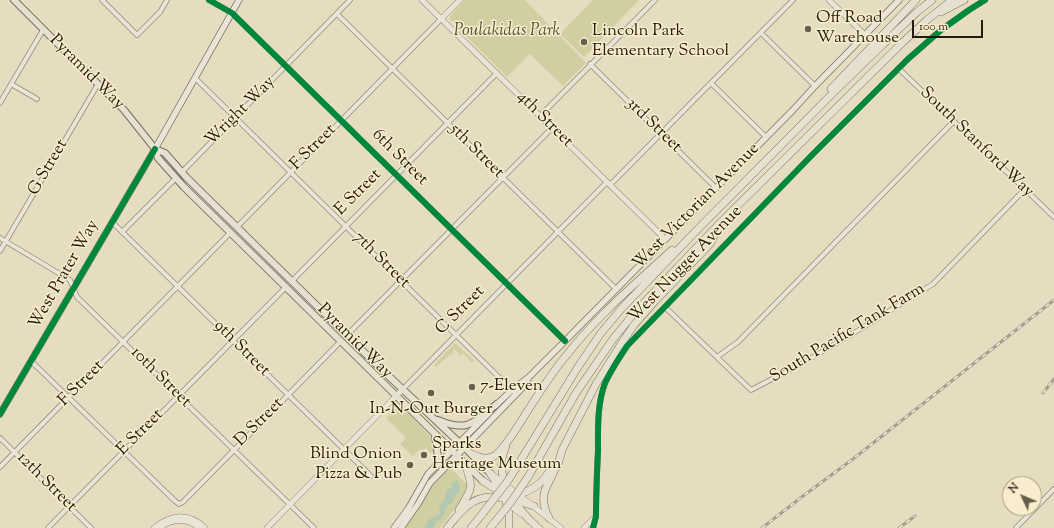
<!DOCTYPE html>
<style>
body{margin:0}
#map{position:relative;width:1054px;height:528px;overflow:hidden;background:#e6dcc0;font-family:"Sorts Mill Goudy",serif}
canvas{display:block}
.north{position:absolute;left:1002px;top:476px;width:40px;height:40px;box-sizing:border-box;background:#f8edcc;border:1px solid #a39980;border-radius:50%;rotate:314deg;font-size:11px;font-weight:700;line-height:16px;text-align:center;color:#241a0d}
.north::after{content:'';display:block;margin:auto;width:14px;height:18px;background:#685e4c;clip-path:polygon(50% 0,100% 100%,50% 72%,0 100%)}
.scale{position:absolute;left:912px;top:20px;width:71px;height:18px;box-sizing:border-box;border:2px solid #241a0d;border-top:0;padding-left:5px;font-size:12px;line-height:14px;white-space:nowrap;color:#241a0d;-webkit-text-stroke:3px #f8edcc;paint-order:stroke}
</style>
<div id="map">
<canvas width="1054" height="528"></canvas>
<div class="north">N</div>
<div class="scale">100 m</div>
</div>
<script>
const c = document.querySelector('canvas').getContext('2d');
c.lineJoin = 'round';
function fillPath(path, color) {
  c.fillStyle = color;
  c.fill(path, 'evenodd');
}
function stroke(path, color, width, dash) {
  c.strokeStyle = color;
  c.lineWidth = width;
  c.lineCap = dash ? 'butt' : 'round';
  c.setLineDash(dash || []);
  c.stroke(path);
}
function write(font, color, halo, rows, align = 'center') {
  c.font = font + ' "Sorts Mill Goudy",serif';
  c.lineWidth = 3;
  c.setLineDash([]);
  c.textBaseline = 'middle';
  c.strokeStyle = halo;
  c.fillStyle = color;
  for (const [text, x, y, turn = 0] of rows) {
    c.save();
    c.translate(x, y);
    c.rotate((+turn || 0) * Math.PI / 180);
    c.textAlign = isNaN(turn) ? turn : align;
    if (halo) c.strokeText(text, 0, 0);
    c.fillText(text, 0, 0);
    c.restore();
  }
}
fillPath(new Path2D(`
 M465,0H525L586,63L563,86L530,54L507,77L450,20V16L451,15Z
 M593,0H639L584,57L560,34Z
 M455,343L474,360L472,363L463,353L460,356L455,349L452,351L453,354L448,356L437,366H433Z
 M397,407L403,408L430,436L435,444L436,449L431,453L426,448L422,451L420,449L413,456L400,444L406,438L386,418Z
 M450,467L467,485C468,495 447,519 440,528H403L414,516L419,509C420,500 430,495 431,485L435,482Z`), '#d1cea2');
fillPath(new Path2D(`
 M457,480C465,493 455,492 453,502L448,505C444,512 444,519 436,522L435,525L433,528H425C426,520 433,517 440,513C438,502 443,504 445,497C446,496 446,491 446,490L452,487V485L450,484Z`), '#b2c8b0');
const minor = new Path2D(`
 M102,0L137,35L160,12L167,0
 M209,0L232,13L565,341
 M337,14L616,289
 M761,33L815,86
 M590,64L716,188
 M898,68L1054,217
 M195,78L516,394
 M711,83L766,137
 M11,84L37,99
 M0,103L43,30
 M540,116L655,0
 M182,172L350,0
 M610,185L793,0
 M112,222L371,476
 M237,227L441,19
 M122,232L176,178
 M0,238L70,280L77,297L314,528
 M0,251L98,84
 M292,281L497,73
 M665,307L751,390L801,364L862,328L933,284L1025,189
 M347,335L552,128
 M717,357L738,342L954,121
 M31,361L175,501L179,504L183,502L341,341
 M402,390L607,182
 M0,438L91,528
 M0,467L230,233
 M48,528L286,287
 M1016,528L1054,489`);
const tertiary = new Path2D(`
 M422,0L665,239
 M829,0L865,35
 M441,19L460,0
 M492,474L561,528
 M507,503L521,514
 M532,523L540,528
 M154,528C171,514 189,512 205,528
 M160,528C172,518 188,518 199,528
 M267,528L402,390
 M584,528L595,517
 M593,528L596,516C596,494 597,472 598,451C598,428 597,405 605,383C611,370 619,358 627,346L812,155L908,59L941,30L969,10L985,0`);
const secondary = new Path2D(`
 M495,406L513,389L529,377L565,341L793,110L815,86L899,0
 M0,414L155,149L239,0
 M394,528L408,509L428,474L489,413
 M401,528L418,504L430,483L524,386L528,379`);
const primary = new Path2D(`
 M14,0L124,110L148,140L155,149L158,158L184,187L483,481
 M155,149L165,153L186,177L378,366L465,448L490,473
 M438,420C468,433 474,422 497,404
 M435,435L438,457L436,466`);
const motorway = new Path2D(`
 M941,12L964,0
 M831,89L916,0
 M506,446C504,451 502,456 502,461C499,484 519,511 535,525
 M472,454C480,458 489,461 497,454C508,443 517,428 525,415C538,395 550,375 565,357C596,317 635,284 672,250
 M516,468L578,367L601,333L622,308L694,233L837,89L899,29L917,12L932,0
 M490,473L502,491
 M528,477L576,393L613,339L636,311L722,221L903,42L927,20L952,0
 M483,481C489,485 495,489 502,492C521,499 541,487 550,470
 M506,502L509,514V528
 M459,510C472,488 474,489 465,464
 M549,518C544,509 542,500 545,490L559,461L562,450L596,384L621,344L634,325L655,301L710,244L718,228
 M447,528C453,521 459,513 466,507C486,489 512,499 534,506
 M471,528L483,513
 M490,528L495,522`);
stroke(minor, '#928b7a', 5.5);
stroke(tertiary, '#928b7a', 6);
stroke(secondary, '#777161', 7);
stroke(primary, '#777161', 8);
stroke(motorway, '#777161', 8);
stroke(minor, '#e9e4d6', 4);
stroke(tertiary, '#e9e4d6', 5);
stroke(secondary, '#e9e4d6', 5.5);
stroke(primary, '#e5e0d0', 6);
stroke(motorway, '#e5e0d0', 7);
const rail = new Path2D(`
 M1043,393L1054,379
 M762,528L803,496L853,459L1054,300
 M899,528L915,516`);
stroke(rail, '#a49f93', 3);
stroke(rail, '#f8edcc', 1.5, [4.5]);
const motorwayBridge = new Path2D(`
 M483,513L507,482L516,468
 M495,522L511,502L528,477`);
stroke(motorwayBridge, '#777161', 8, []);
stroke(motorwayBridge, '#e5e0d0', 7);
stroke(new Path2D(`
 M209,0L232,13L565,341
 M0,414L155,149
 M593,528L596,516C596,494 597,472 598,451C598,428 597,405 605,383C611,370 619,358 627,346L812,155L908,59L941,30L969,10L985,0`), '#00873e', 6);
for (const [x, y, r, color] of [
 [808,29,4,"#685e4c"],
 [584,42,4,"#685e4c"],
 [472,387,4,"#685e4c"],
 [431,393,4,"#685e4c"],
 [424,455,4,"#685e4c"],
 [410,465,4,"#685e4c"]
]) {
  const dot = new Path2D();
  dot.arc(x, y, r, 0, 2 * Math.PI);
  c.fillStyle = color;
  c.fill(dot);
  stroke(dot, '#f8edcc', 1.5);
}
write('17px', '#241a0d', '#f8edcc', [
 ["Off Road",816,19],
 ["Warehouse",816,39],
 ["Lincoln Park",592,32],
 ["Elementary School",592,52],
 ["7-Eleven",480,387],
 ["In-N-Out Burger",431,410,"center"],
 ["Sparks",432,445],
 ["Heritage Museum",432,465],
 ["Blind Onion",402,455,"right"],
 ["Pizza & Pub",402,475,"right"]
], 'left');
write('italic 17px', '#534d32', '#f8edcc', [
 ["Poulakidas Park",507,32]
]);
write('17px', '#241a0d', '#f8edcc', [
 ["Pyramid Way",86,73,45],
 ["Wright Way",241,112,-45],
 ["4th Street",544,120,45],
 ["3rd Street",653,126,44],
 ["South Stanford Way",976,143,44],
 ["F Street",314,148,-45],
 ["5th Street",476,152,45],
 ["6th Street",399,158,45],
 ["G Street",49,168,-60],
 ["E Street",359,193,-45],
 ["West Victorian Avenue",697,207,-45],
 ["7th Street",381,261,45],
 ["West Nugget Avenue",686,265,-46],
 ["West Prater Way",65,275,-60],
 ["C Street",461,311,-45],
 ["South Pacific Tank Farm",848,334,-31],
 ["Pyramid Way",354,342,45],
 ["9th Street",241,349,45],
 ["10th Street",160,378,45],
 ["F Street",82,384,-45],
 ["D Street",260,423,-45],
 ["E Street",141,433,-45],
 ["12th Street",46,483,45]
]);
</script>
